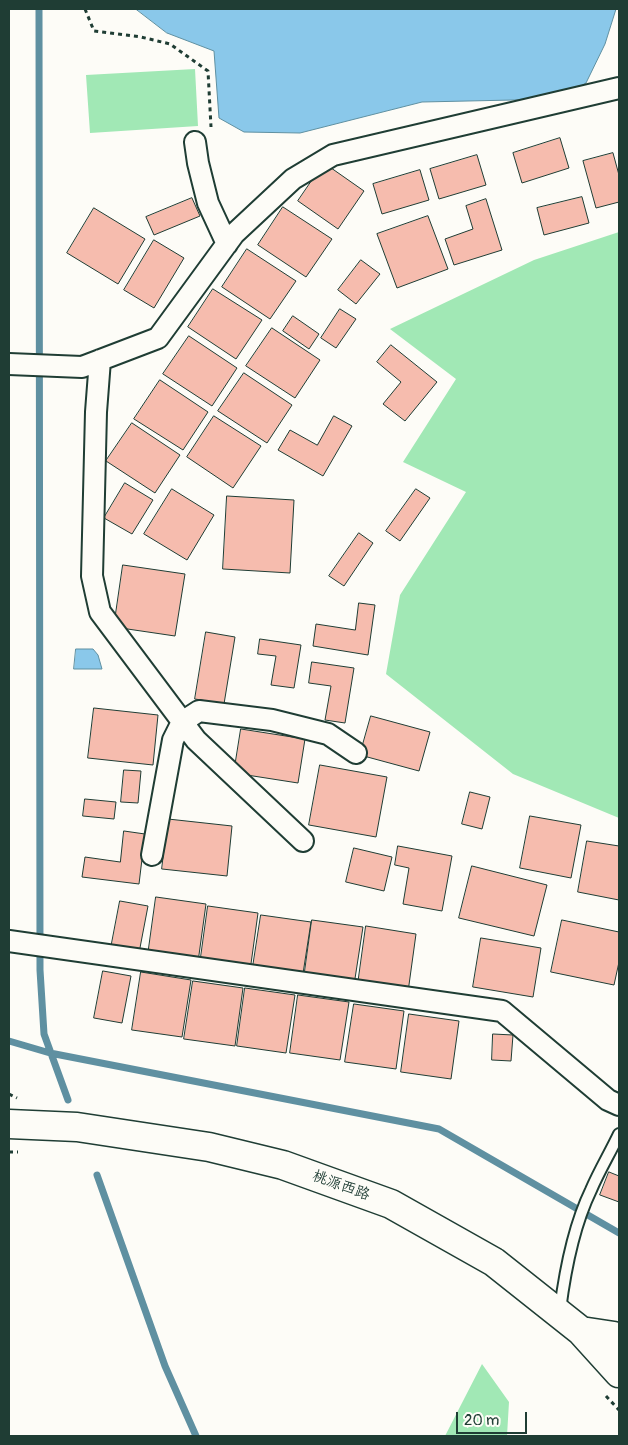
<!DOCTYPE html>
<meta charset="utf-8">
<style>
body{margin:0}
#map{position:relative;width:628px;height:1445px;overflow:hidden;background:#fdfcf7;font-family:Pangolin,sans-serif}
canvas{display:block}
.frame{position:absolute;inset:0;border:10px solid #1f3d34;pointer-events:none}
.scale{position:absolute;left:456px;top:1412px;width:71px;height:22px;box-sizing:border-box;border:2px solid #1f3d34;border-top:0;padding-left:6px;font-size:15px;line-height:18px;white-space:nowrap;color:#1f3d34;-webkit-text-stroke:4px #fdfcf7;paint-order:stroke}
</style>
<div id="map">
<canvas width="628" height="1445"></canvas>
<div class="frame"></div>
<div class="scale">20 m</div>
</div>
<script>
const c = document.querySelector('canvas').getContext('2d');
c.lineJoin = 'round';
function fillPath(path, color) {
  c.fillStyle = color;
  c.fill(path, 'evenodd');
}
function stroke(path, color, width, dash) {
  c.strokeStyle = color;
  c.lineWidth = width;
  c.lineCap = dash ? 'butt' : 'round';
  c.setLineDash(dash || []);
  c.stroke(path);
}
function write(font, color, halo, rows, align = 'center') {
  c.font = font + ' Pangolin,"LXGW WenKai TC",sans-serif';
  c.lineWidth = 4.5;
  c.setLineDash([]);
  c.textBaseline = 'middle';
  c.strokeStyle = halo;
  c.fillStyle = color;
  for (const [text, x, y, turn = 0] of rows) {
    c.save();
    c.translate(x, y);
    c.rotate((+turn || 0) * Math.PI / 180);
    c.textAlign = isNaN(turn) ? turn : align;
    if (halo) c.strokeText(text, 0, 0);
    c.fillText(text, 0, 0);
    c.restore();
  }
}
fillPath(new Path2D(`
 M195,69L198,126L90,133L86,75Z
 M619,232V818L513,774L386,674L400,595L466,492L403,462L456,379L390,329L534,260Z
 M482,1364L509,1402L507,1436H445Z`), '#a1e8b5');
const water = new Path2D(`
 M136,9H616L605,44L586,83L559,99L422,102L300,133L244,132L219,118L214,51L167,33Z
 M76,649H93L98,655L102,669H74Z`);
fillPath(water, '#8ac8ea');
stroke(water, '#5f90a1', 1);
stroke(new Path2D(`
 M39,9L40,970L44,1034L68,1100
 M9,1041L50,1053L439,1129L619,1233
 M97,1175L165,1366L196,1436`), '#5f90a1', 7);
const building = new Path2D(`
 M560,138L569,168L522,183L513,153Z
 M613,153L619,175V202L596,208L583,161Z
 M477,155L486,185L439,199L430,169Z
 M324,163L364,191L338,229L298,201Z
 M420,170L429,200L382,214L373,184Z
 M582,197L589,223L544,235L537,208Z
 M192,198L200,216L154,235L146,217Z
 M486,199L502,250L454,265L445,239L473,229L466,206Z
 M283,207L332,239L306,277L258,245Z
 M94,208L145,239L118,284L67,253Z
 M428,216L448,269L397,288L377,234Z
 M154,240L184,258L154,308L124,290Z
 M247,249L296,281L270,319L222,287Z
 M361,260L380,274L356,304L338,290Z
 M213,289L262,320L236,359L188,327Z
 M340,309L356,319L336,348L321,338Z
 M293,316L319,334L309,349L283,331Z
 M272,328L320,360L295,398L246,366Z
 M189,336L237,368L212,406L163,374Z
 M391,345L437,382L405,421L383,404L401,382L377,362Z
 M244,373L292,405L267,443L218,411Z
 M160,380L208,412L183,450L134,419Z
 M214,416L261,446L233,488L187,457Z
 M334,416L352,426L323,476L278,450L290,430L317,445Z
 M132,423L180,455L155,493L106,461Z
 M125,483L153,500L132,534L104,518Z
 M172,489L214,515L187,560L144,534Z
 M416,489L430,498L400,541L386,531Z
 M227,496L294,500L290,573L223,569Z
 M359,533L373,543L344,586L329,576Z
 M123,565L185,574L175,636L114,627Z
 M359,603L375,605L368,655L313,646L316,624L355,630Z
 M206,632L235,637L224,704L195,699Z
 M260,639L301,645L294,688L271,685L276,656L258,654Z
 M312,662L354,668L345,723L325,720L331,686L309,683Z
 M94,708L158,715L153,765L88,758Z
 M371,716L430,732L419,771L360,755Z
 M241,729L305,739L298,783L234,773Z
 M320,765L387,777L376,837L309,825Z
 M124,770L141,771L138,803L121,802Z
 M470,792L490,797L482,829L462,824Z
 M85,799L116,802L114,819L83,816Z
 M530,816L581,825L571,878L520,868Z
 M168,819L232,826L227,876L162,869Z
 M124,831L145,834L139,884L82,877L85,857L120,862Z
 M587,841L619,846V900L578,892Z
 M398,846L452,856L442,911L403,904L409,868L395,865Z
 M354,848L392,857L384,891L346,882Z
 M472,866L547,885L534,936L459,918Z
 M156,897L206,904L198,962L148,955Z
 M120,901L148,906L139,953L111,948Z
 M208,906L258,913L250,971L200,964Z
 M261,915L311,922L302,980L252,973Z
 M312,920L363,927L354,985L304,978Z
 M562,920L619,932V962L614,985L551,972Z
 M366,926L416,934L408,992L358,984Z
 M481,938L541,948L533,997L473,987Z
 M103,971L131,976L122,1023L94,1018Z
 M141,972L191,980L182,1037L132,1030Z
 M193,981L243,988L235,1046L184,1039Z
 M245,988L295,995L286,1053L237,1046Z
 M298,995L349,1002L340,1060L290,1053Z
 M354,1004L404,1011L396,1069L345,1062Z
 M409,1014L459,1021L451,1079L401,1072Z
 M493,1034L513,1035L511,1061L492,1060Z
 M609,1172L619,1176V1202L600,1195Z`);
fillPath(building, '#f6bcae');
stroke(building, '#1f3d34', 1);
const lane = new Path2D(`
 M560,1310C565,1271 574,1225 591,1190C599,1171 610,1153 619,1134`);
const street = new Path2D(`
 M195,142L198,163L208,203L227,244
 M100,360L96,412L92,576L100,612L196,740L303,841
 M9,364L82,367L158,338L234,234L293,179L333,155L619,88
 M152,855L173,740L182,722L199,711L272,720L328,734L356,753
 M9,941L502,1011L608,1100L619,1105`);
const secondary = new Path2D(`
 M9,1124L77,1127L209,1147L283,1165L391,1204L494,1262L581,1331L619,1373
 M581,1331L614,1336L619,1339`);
stroke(lane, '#1f3d34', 14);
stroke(street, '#1f3d34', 24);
stroke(secondary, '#1f3d34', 31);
stroke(new Path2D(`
 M85,9L94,31L141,37L170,44L208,71L211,127
 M9,1094L17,1098
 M9,1152H18
 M606,1396L619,1410`), '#1f3d34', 3, [4, 4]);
stroke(lane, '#fdfcf7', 10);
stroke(street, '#fdfcf7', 20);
stroke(secondary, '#fdfcf7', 28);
write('15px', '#1f3d34', '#fdfcf7', [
 ["桃源西路",341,1186,20]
]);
</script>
